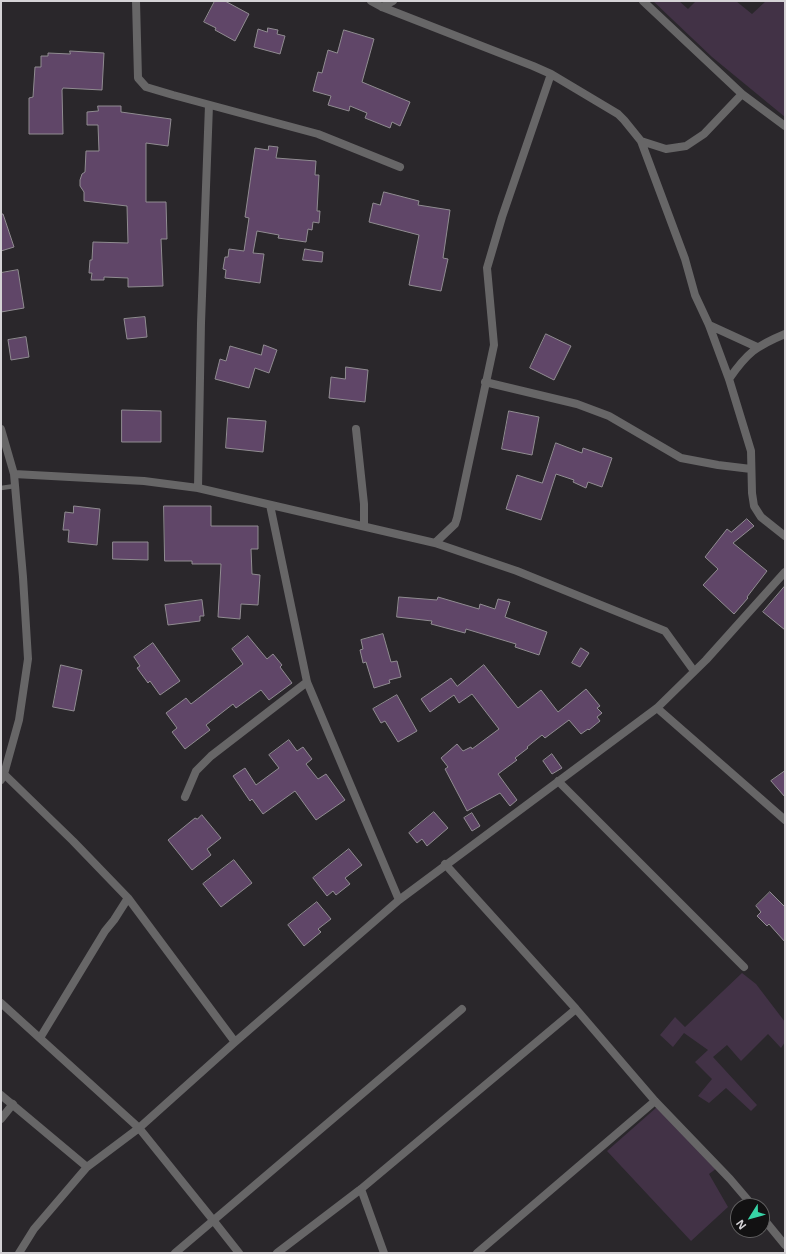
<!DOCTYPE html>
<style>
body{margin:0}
#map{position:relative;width:786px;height:1254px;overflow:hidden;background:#2a272b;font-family:"Noto Sans",sans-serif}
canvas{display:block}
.frame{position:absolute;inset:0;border:2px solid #d5d3d6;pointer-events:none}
.north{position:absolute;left:730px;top:1198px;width:40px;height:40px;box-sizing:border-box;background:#121112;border:1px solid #605f60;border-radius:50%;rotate:233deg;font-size:11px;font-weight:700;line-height:16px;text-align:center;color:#d5d3d6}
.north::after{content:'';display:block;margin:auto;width:14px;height:18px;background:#37d4a6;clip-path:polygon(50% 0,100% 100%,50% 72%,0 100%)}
</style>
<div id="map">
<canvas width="786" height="1254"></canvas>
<div class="frame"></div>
<div class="north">N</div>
</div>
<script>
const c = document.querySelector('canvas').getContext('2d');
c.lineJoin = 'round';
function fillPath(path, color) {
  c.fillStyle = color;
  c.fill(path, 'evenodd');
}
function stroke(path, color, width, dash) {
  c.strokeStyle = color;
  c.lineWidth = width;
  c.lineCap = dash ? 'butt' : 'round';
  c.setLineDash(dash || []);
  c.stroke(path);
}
fillPath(new Path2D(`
 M653,1H679L688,9L696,1H736L752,14L766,1H785V117L712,57Z
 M742,973L756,984L785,1022V1042L781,1048L768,1034L741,1061L727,1045L713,1057L757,1105L751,1111L726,1088L709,1103L698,1096L712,1079L695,1062L708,1050L684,1033L673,1047L660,1035L675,1017L685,1027Z
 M657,1107L717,1168L709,1174L728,1207L691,1241L607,1151Z`), '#423246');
const building = new Path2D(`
 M215,1H225L249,14L235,41L215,30L216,28L204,22Z
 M268,28L278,30L277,34L285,36L280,54L254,47L258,29L267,32Z
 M344,30L374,39L362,82L410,102L400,126L392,122L390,128L365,118L367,113L350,106L349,111L328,105L331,96L313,91L318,72L322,73L328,50L337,53Z
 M70,51L104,53L102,90L63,88L62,90L63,134H29V98L33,97L35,67H41V56H48V53L70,54Z
 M98,106H121V112L171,119L168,146L146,143V202H166L167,239H161L163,286L128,287V278L104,277V280H91L92,273H89L90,260H92L93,242L128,243L127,206L84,201V192L80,186V180L82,174L85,172L86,151H99L98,125H87V112L98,111Z
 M269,146L278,147L276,158L316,161L315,175H319L317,211H320L319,223L313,222L312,230L308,229L306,242L278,238L279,235L257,231L253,253L264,254L260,283L225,278L226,270L223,269L225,257H228L229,249L244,251L249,218L245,217L255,148L268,150Z
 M384,192L419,201L418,205L450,210L443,258L448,259L441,291L409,285L419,235L369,222L373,203L380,205Z
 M1,214H3L14,247L1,251Z
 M305,249L323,252L322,262L303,260Z
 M18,270L24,308L1,312V273Z
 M145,317L147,337L127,339L124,319Z
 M546,334L571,346L554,380L530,368Z
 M26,337L29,357L11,360L8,340Z
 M264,345L277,350L269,373L255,368L249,388L215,379L220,359L226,361L230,346L261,355Z
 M346,367L368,370L365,402L329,398L331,377L345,379Z
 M122,410L161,411V442H122Z
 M509,411L539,417L532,455L502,449Z
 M228,418L266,421L263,452L226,448Z
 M556,443L582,453L583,448L612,458L602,487L588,482L586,488L573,482L574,480L556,474L541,520L506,509L517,475L542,483Z
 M74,506L100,509L97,545L68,542L69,530H63L65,512L73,513Z
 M164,506H211V526H258V549H251L252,574L260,575L258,605L241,604L240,619L218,617L221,564H192V561H165Z
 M747,519L754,526L733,543L767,571L747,597L748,598L734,614L703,585L718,569L705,557L727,529L731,532Z
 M113,542H148V560L113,559Z
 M785,586V630L763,612Z
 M399,597L437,600L438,597L479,609L480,604L495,609L498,599L510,602L505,617L547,632L539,655L515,647L516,644L466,629L465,633L431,624L432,621L397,617Z
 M202,600L204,616H200V621L168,625L165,605Z
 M383,634L391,662L397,661L401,677L389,680L390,683L374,688L366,662L363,663L360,650L363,649L361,640Z
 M248,636L267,659L273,654L282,665L280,667L292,683L269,700L261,690L236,708L233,704L206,725L210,730L185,749L172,732L177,728L166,713L186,698L191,704L243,664L232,649Z
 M153,643L180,681L160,695L150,681L148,683L137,668L140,666L134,657Z
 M581,648L589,653L580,667L572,663Z
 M61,665L82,670L74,711L53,707Z
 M484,665L518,708L541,690L558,712L586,689L600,706L597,708L602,713L597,717L600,721L589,730L588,729L581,734L569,720L545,738L542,735L527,747L528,748L515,758L517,760L498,774L517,800L510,806L500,793L467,811L445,769L448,767L441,758L457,744L463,751L471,747L472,749L499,729L472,694L459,703L454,695L430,712L421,699L451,678L457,686Z
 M397,695L417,731L398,742L385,721L381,723L373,709Z
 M289,740L297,751L303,747L312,759L306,764L318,779L326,774L345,800L316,820L295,791L263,814L252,799L250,801L233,776L245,768L256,785L279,768L269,755Z
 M552,754L562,768L552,774L543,761Z
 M785,771V797L771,781Z
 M434,812L448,828L427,846L422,839L417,843L409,833Z
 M472,813L480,826L472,831L464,818Z
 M202,815L221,838L207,849L211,855L192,870L168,840L195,818L197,819Z
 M349,849L362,865L345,878L350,884L336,895L333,891L327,896L313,878Z
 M234,860L252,883L221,907L203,884Z
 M770,892L785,907V942L769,924L767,926L757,916L761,912L756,906Z
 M317,902L331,919L318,929L321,932L304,946L288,925Z`);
fillPath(building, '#604668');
stroke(building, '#908c91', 1);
stroke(new Path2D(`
 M1,488L15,486`), '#676667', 4.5);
stroke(new Path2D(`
 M136,1L138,78L146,87L173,95L318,134L400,167
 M371,1L382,7L533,66L551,74L618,114L624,120L641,141L685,259L695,295L709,325L729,379L751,451L752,493L754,506L761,517L785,536
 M643,1L742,94L785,126
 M382,7L393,1
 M641,141L666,149L686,146L704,134L742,94
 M709,325L757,347
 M729,379C747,353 756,346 785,334
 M485,382L577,404L609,416L681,458L718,465L751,469
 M1,429L14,474L23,577L28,659L19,720L4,774L1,780
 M356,429L364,504V526
 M14,474L144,481L198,488L435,543L517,571L665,631L694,671
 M198,488L201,323L209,105
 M270,505L307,682L399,900
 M435,543L455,524L457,518L494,345L487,268L502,217L551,74
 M657,708L785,820
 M4,774L73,841L128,898
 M558,781L744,967
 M185,797L196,771L211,756L307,682
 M445,864L576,1009L655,1101L730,1179L753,1206
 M1,1003L139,1128L213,1220L239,1253
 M40,1038L105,931L114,920L128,898L235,1042
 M1,1095L87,1167
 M1,1119L13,1104
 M361,1189L384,1253
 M762,1217L785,1245
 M19,1253L34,1229L87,1167L139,1128L235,1042L399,900L657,708L706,660L785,572
 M175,1253L462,1009
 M277,1253L361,1189L576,1009
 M477,1253L655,1101`), '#676667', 8);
</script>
